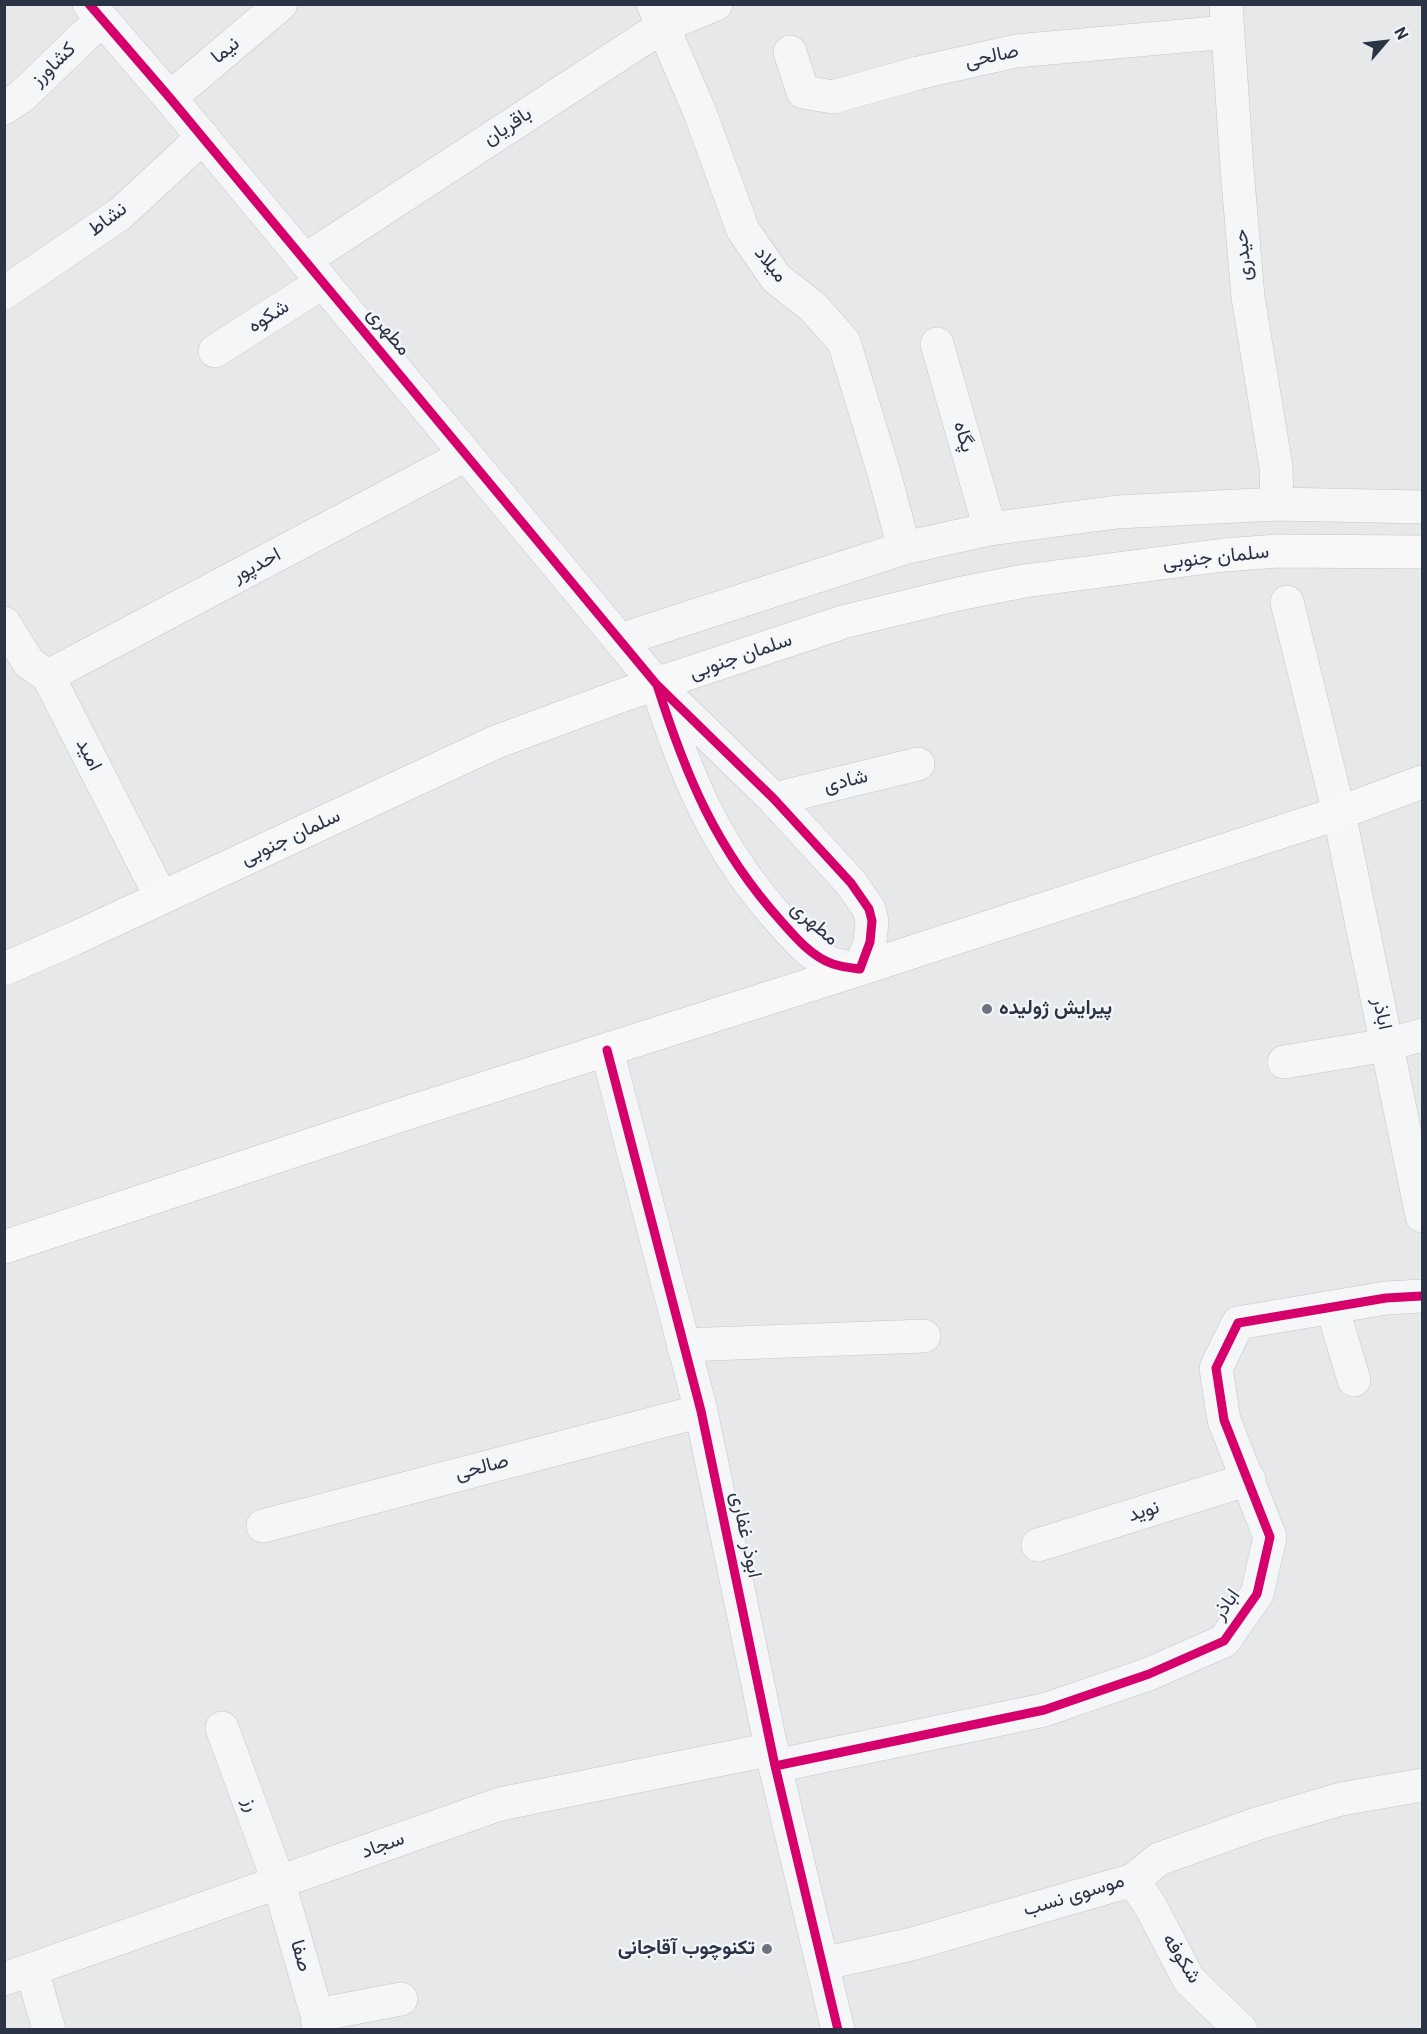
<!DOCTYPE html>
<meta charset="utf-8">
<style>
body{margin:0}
#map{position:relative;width:1427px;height:2034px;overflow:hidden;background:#e6e8ea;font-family:Roboto,sans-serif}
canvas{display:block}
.frame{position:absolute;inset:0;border:6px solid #2b3445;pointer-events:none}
.north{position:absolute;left:1355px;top:12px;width:60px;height:60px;-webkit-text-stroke:4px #f4f6f9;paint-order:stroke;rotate:62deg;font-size:16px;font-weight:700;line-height:24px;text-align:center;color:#2b3445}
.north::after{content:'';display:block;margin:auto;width:21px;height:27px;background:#2b3445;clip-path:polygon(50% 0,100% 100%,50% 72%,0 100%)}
</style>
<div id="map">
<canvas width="1427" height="2034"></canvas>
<div class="frame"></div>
<div class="north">N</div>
</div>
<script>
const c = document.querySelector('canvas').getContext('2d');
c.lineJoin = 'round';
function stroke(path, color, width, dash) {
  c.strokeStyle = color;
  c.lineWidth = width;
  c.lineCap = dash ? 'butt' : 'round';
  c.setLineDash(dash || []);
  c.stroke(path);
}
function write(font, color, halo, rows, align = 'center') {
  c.font = font + ' Roboto,Vazirmatn,sans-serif';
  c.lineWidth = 4.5;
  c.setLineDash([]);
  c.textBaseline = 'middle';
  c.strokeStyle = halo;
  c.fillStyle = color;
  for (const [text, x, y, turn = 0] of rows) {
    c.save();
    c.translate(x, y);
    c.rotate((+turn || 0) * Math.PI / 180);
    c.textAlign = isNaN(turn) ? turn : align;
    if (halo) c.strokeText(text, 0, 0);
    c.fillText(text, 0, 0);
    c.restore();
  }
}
const minor = new Path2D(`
 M89,4L170,98L657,685L774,799L851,883L869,909L872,921L870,942L860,969C852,968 842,967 833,964C812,957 795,937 781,921C716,849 686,776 657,685
 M653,4L699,110L743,230L776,278L813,307L844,342L884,473L904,548
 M1226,4L1237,169L1248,297L1276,467L1277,504
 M790,52L803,92L833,97L918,73L1016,51L1227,32
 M170,98L281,4
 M4,108L22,96L101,20
 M305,260L663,26L716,4
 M4,293L120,214L203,137
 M937,344L990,529
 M215,351L323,282
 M1287,602L1339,813L1422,1216
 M4,623L29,663L48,676L161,897
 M620,640L904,548L990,529L1117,512L1277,504L1422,507
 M48,676L466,455
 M774,799L918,764
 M607,1050L701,1411L775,1766L838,2030
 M1284,1062L1387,1045L1422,1035
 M1332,1307L1354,1380
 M683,1345L924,1336
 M263,1526L701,1411
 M1038,1545L1249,1479
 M222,1728L279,1883L317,2015L319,2030
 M775,1766L1044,1710L1149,1674L1224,1641L1257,1594L1270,1537L1224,1420L1216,1368L1238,1323L1386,1298L1422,1296
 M1133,1880L1151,1907L1189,1980L1241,2030
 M822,1964L912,1944L1133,1880L1159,1859L1256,1824L1341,1799L1422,1785
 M32,1970L49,2030
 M4,1979L500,1804L772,1749
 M317,2015L401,1999`);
const major = new Path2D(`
 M4,969L73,939L496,742L623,695L843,622L958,594L1024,581L1224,555L1278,551L1422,552
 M4,1247L401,1115L860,969L1339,813L1422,782`);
stroke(minor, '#c4c6c8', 34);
stroke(major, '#c2c5c8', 34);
stroke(minor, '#f5f6f7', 33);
stroke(major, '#f8f8f8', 33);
stroke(new Path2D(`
 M89,4L170,98L657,685L774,799L851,883L869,909L872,921L870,942L860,969C852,968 842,967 833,964C812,957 795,937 781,921C716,849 686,776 657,685
 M607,1050L701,1411L775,1766L838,2030
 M775,1766L1044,1710L1149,1674L1224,1641L1257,1594L1270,1537L1224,1420L1216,1368L1238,1323L1386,1298L1422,1296`), '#d6006c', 9);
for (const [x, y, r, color] of [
 [987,1009,6,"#6c737f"],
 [767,1949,6,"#6c737f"]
]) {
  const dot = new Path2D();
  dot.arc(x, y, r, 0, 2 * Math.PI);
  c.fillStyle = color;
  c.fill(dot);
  stroke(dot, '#f4f6f9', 2);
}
write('20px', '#2b3445', '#f4f6f9', [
 ["نیما",226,51,-40],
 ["صالحی",992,57,-12],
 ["کشاورز",54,65,-44],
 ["باقریان",508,127,-33],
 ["نشاط",108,220,-37],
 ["حیدری",1244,255,-95],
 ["میلاد",770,265,51],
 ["شکوه",269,317,-32],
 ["مطهری",388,332,50],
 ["پگاه",963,437,74],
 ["سلمان جنوبی",1216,558,-6],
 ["احدپور",257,566,-28],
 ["سلمان جنوبی",741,657,-19],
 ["امید",88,755,63],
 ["شادی",846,782,-14],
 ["سلمان جنوبی",291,838,-25],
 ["مطهری",814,924,41],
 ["اباذر",1381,1014,78],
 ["صالحی",482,1468,-15],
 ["نوید",1144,1512,-17],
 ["ابوذر غفاری",745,1535,78],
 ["اباذر",1227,1605,-55],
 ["رز",250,1805,70],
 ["سجاد",383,1846,-20],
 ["موسوی نسب",1074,1896,-17],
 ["صفا",300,1956,74],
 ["شکوفه",1181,1959,58]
]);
write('bold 20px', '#2b3445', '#f4f6f9', [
 ["پیرایش ژولیده",999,1009],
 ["تکنوچوب آقاجانی",755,1949,"right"]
], 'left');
</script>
